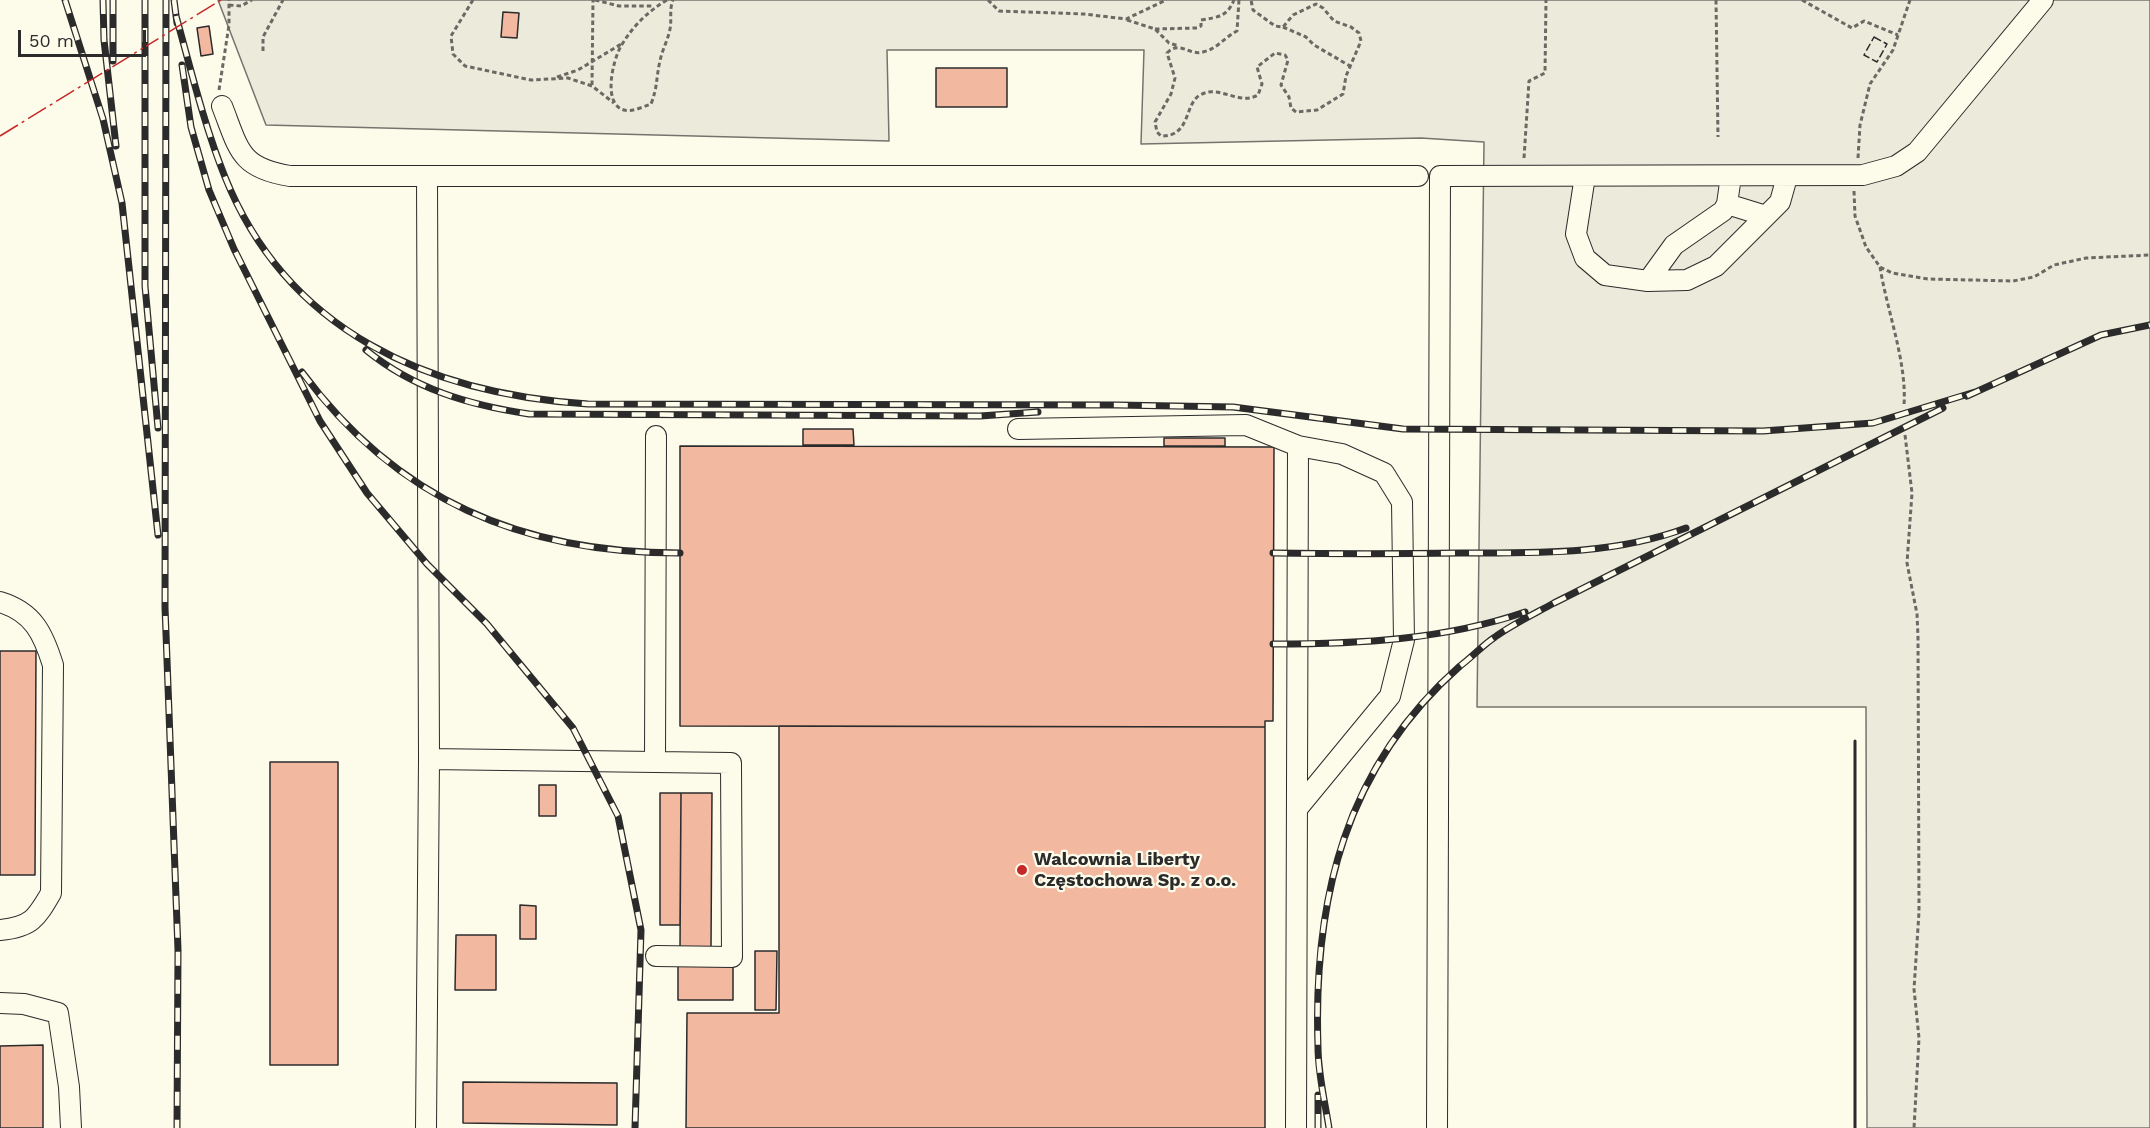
<!DOCTYPE html>
<meta charset="utf-8">
<style>
body{margin:0}
#map{position:relative;width:2150px;height:1128px;overflow:hidden;background:#fdfbea;font-family:"Work Sans",sans-serif}
canvas{display:block}
.scale{position:absolute;left:18px;top:30px;width:128px;height:27px;box-sizing:border-box;border:3px solid #2b2b2b;border-top:0;padding-left:8px;font-size:18px;line-height:21px;white-space:nowrap;color:#2b2b2b;-webkit-text-stroke:4px #fdfbea;paint-order:stroke}
</style>
<div id="map">
<canvas width="2150" height="1128"></canvas>
<div class="scale">50 m</div>
</div>
<script>
const c = document.querySelector('canvas').getContext('2d');
c.lineJoin = 'round';
function fillPath(path, color) {
  c.fillStyle = color;
  c.fill(path, 'evenodd');
}
function stroke(path, color, width, dash) {
  c.strokeStyle = color;
  c.lineWidth = width;
  c.lineCap = dash ? 'butt' : 'round';
  c.setLineDash(dash || []);
  c.stroke(path);
}
function write(font, color, halo, rows, align = 'center') {
  c.font = font + ' "Work Sans",sans-serif';
  c.lineWidth = 4.5;
  c.setLineDash([]);
  c.textBaseline = 'middle';
  c.strokeStyle = halo;
  c.fillStyle = color;
  for (const [text, x, y, turn = 0] of rows) {
    c.save();
    c.translate(x, y);
    c.rotate((+turn || 0) * Math.PI / 180);
    c.textAlign = isNaN(turn) ? turn : align;
    if (halo) c.strokeText(text, 0, 0);
    c.fillText(text, 0, 0);
    c.restore();
  }
}
const green = new Path2D(`
 M218,0H2150V1128H1867L1866,707H1477L1484,142L1421,138L1141,144L1144,50H887L889,141L266,125Z`);
fillPath(green, '#ecebdb');
stroke(green, '#74746e', 1.5);
const building = new Path2D(`
 M503,12L519,13L517,38L501,37Z
 M209,26L213,54L201,56L197,28Z
 M936,68H1007V107H936Z
 M803,429H853L854,445H803Z
 M1164,438H1225V446H1164Z
 M680,446L1274,447L1273,721H1265V727L680,726Z
 M0,651H36L35,875H0Z
 M779,726L1265,727V1128H686L687,1013H779Z
 M270,762H338V1065H270Z
 M539,785H556V816H539Z
 M660,793H681L680,925H660Z
 M681,793H712L711,948H680Z
 M520,905L536,906V939H520Z
 M456,935H496V990H455Z
 M755,951H777L776,1010H755Z
 M678,964H733V1000H678Z
 M43,1045V1128H0V1046Z
 M463,1082L617,1083V1125L463,1123Z`);
fillPath(building, '#f2b8a0');
stroke(building, '#2b2b2b', 1.5);
const minor = new Path2D(`
 M222,106C239,149 239,168 290,176H1418
 M1585,176L1576,234L1585,258L1605,275L1648,281L1687,280L1716,266L1780,202L1787,177
 M1727,204L1766,216
 M1648,281L1674,245L1723,211L1727,204L1731,176
 M1018,429L1246,425L1298,446L1342,454L1384,473L1402,502L1404,640L1390,696L1297,809
 M0,602C33,612 43,633 53,665L51,893C36,919 31,927 0,930
 M429,759L731,763L732,957L656,956
 M655,761L656,436
 M0,1003L24,1004L58,1013L69,1087L71,1128
 M426,1128L429,759L427,177
 M1296,1128L1298,446
 M1437,1128L1440,176L1863,175L1896,166L1917,152L2043,0`);
stroke(minor, '#2b2b2b', 22);
stroke(new Path2D(`
 M473,0L451,36L453,54L465,66L531,80L568,78L592,86L614,103
 M595,0L619,6H652
 M667,0C647,12 633,26 621,46C613,60 602,104 624,110C632,112 643,107 651,104C658,86 656,77 660,61C662,50 668,40 670,29C672,18 669,10 673,0
 M988,0L999,11L1084,14L1126,19L1166,0
 M1239,0L1237,31C1225,37 1217,49 1203,52C1189,56 1180,40 1167,53L1175,78L1171,94L1155,122L1157,132L1161,136C1191,137 1184,104 1200,95C1219,84 1239,106 1258,95L1262,84L1257,67L1275,53L1285,55L1288,60L1281,85L1289,97L1291,108L1296,112L1317,110L1343,94L1346,76L1361,41L1359,33L1351,27L1334,21L1323,8L1316,4L1293,15L1283,27L1275,26L1253,10L1251,0
 M1716,0L1718,137
 M1802,0L1852,28L1864,21L1898,35
 M229,5L241,6L252,0
 M1127,20L1155,29L1169,43L1179,46
 M1283,27L1306,37L1314,45L1350,66
 M1155,29L1197,28L1201,26V20C1218,17 1227,17 1234,0
 M263,51V37L283,0
 M557,77L578,70L623,43
 M592,85L593,0
 M219,90L229,25V0
 M1524,158L1529,81L1545,73L1546,0
 M1858,158L1860,125L1870,84L1893,50L1910,0
 M1854,191L1855,216L1866,247L1880,267L1892,273L1928,279L2013,281L2034,277L2054,265L2086,258L2150,255
 M1880,267C1887,311 1907,362 1904,405
 M1905,435L1912,493L1907,563L1917,614L1918,637L1919,912L1914,989L1919,1038L1914,1128`), '#6a6964', 3, [4.5, 3]);
stroke(minor, '#fdfbea', 20);
const rail = new Path2D(`
 M65,0L103,119L122,203L158,535
 M103,0L104,40L116,146
 M113,0V61
 M145,0V286L158,428
 M166,0L165,607L178,950L177,1128
 M174,0L177,23
 M176,16C191,70 204,125 225,177C287,332 430,394 588,404L1117,405L1233,407L1403,429L1763,431L1873,423L1975,392
 M182,65L191,127L209,190L234,249L320,421L367,493L427,564L487,624L573,728L618,816L641,930L635,1128
 M366,350C414,389 469,405 529,414L980,416L1038,412
 M302,372C397,500 522,553 680,553
 M1967,396L2101,335L2150,325
 M1273,553C1336,554 1398,554 1461,553C1537,553 1614,555 1686,528
 M1273,644C1359,644 1443,640 1525,612
 M1318,1128V1095
 M1329,1128C1325,1102 1318,1074 1318,1047C1313,899 1345,767 1460,666C1472,657 1483,645 1495,637C1513,624 1534,614 1554,603L1943,408`);
stroke(rail, '#2b2b2b', 7);
stroke(rail, '#fdfbea', 4.5, [14]);
stroke(new Path2D(`
 M1874,37L1887,44L1877,62L1864,55Z`), '#2b2b2b', 1.5, [8, 3]);
stroke(new Path2D(`
 M1855,741V1128`), '#2b2b2b', 3);
stroke(new Path2D(`
 M0,136L221,0`), '#c62828', 1.5, [21, 4.5, 3, 4.5]);
for (const [x, y, r, color] of [
 [1022,870,6,"#c62828"]
]) {
  const dot = new Path2D();
  dot.arc(x, y, r, 0, 2 * Math.PI);
  c.fillStyle = color;
  c.fill(dot);
  stroke(dot, '#fdfbea', 2);
}
write('bold 18px', '#2b2b2b', '#fdfbea', [
 ["Walcownia Liberty",1034,860],
 ["Częstochowa Sp. z o.o.",1034,881]
], 'left');
</script>
